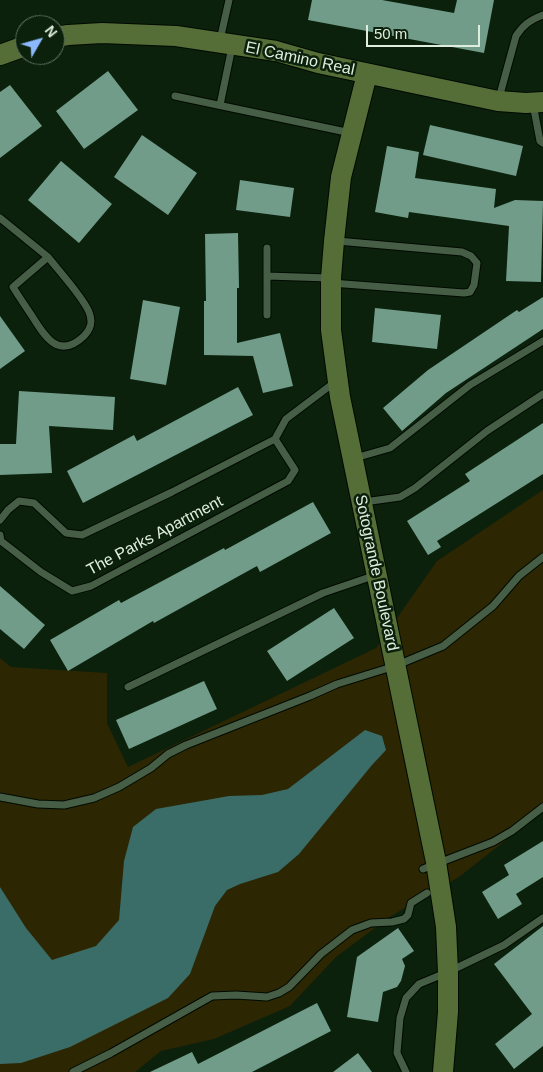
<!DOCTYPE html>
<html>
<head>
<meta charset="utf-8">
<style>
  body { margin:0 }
  #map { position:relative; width:543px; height:1072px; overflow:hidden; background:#0b210c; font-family:Helvetica,sans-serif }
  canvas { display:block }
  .north { position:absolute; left:15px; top:15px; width:50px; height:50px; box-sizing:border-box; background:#0b210c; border:1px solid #607360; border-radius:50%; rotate:52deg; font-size:14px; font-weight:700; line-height:20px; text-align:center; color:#dfedde }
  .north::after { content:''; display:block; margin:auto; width:18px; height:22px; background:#8bb9fc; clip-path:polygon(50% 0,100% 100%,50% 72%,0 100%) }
  .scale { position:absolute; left:366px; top:25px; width:114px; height:22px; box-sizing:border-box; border:2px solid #dfedde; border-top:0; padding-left:6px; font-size:15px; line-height:18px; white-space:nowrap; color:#dfedde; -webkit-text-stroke:4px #0b210c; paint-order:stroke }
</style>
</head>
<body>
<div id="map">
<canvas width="543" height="1072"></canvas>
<div class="north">N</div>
<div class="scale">50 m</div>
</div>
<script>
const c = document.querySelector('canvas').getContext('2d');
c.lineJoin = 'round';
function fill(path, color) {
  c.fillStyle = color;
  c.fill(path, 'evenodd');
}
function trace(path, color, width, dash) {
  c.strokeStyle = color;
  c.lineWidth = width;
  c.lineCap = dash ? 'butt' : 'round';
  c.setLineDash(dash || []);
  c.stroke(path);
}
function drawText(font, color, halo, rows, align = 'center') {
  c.font = font + ' Helvetica,sans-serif';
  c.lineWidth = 5;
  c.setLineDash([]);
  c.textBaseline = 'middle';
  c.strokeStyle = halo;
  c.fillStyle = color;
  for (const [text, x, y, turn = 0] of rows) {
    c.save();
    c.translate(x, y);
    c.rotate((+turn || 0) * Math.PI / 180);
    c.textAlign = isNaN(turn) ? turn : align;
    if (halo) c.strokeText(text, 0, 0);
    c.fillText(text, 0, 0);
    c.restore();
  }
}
const green = new Path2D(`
  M543 490V811L459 877 391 916 336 957 290 1006 214 1039 161 1051 135 1072H0V658L11 667 107 673V723L128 767 376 648 437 561Z`);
const water = new Path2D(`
  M365 730 382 736 386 750 372 765 299 854 278 872 240 884 227 890 215 906 190 974 168 998 70 1047 21 1063 0 1064V887L26 928 52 960 96 946 119 920 124 861 133 827 156 809 229 796 262 795 288 789Z`);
const building = new Path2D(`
  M312 0H382L454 13 457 0H494L484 53 308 20Z
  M108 71 138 110 84 149 56 111Z
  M10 85 42 126 0 158V92Z
  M430 125 523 146 516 176 423 155Z
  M142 135 197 173 168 215 114 177Z
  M387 146 419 152 415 178 496 189 494 208 515 200 543 201 541 282 506 281 509 226 409 212 408 218 375 212Z
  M61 161 112 204 79 243 28 200Z
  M240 180 294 188 290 217 236 210Z
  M238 233 239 288H237V343L280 333 293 386 263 393 253 356 204 355V301H206L205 234Z
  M543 297V329L446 393 402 431 383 408 428 370 517 310 519 312Z
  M143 300 180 307 166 385 130 379Z
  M375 308 441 315 437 349 372 342Z
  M0 316 25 351 0 369Z
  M238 387 253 415 83 503 67 471 134 435 137 441Z
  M19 391 115 397 113 430 49 426 52 473 0 475V444H16Z
  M543 423V474L437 541 441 547 428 555 407 521 470 481 465 474Z
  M313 502 331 533 260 572 257 566 154 623 153 621 68 671 50 640 119 600 121 603 224 548 225 550Z
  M0 586 45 625 24 649 0 629Z
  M334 608 354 638 287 681 267 651Z
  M204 681 217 709 129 749 116 720Z
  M543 841V877L516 894 522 904 498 919 482 892 509 875 504 865Z
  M543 926V1046L514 1069 495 1044 532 1014 494 964Z
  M398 928 414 951 402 959 405 966 401 981 397 987 383 992 378 1022 347 1017 357 957Z
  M317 1003 331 1031 252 1072H150L192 1052 198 1064Z
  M358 1053 372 1072H333Z`);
const lane = new Path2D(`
  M220 40 229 0
  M175 96 351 133
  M499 98 516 36C523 25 530 20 543 15
  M533 104 540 141 543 143
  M220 105 232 47
  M0 218 48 257
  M48 257C59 271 83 297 89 312 93 322 91 329 84 336 59 360 45 337 32 316 26 307 19 297 13 287Z
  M267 276 329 278
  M331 283 464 293 470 292 474 285 477 263 471 256 462 252 337 241
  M267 315V248
  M355 458 390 448 470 385 543 341
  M364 502 400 497 415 488 487 431 543 394
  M0 520 8 510 19 501 34 503 66 533 82 535 172 492 275 439 286 419 335 382
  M0 535 1 541 41 572 72 591 91 586 288 481 295 470 275 439
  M128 687 323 593 376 575
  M0 797 38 804 64 805 94 798 119 787 151 768 168 754 186 745 310 696 337 684 395 666 443 646 493 606 519 576 543 557
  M423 869 493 842 512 831 543 807
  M73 1072 111 1053 212 996 236 995 267 997 279 993 289 987 321 954 352 930 371 923 392 922 404 919 408 915 411 903 427 893
  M406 1072 397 1053 400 1018 406 998 419 984 448 972 504 945 543 918`);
const secondary = new Path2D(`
  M55 37 68 35 102 33 176 36 276 51 318 63 498 101 526 103 543 102
  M0 55 25 46
  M367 74 341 177 334 241 331 278V330L340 397 436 862 446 927 448 972V1012L443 1072`);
const streetNames = [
  ["El Camino Real",300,59,12],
  ["The Parks Apartment",155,536,-28],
  ["Sotogrande Boulevard",376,573,78]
];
fill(green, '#2c2603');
fill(water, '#3a6c68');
fill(building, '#719c8a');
trace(lane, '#000a00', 9);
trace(secondary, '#000a00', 22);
trace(lane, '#465e45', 7);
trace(secondary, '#556d36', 20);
drawText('16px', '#dfedde', '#0b210c', streetNames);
</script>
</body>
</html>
